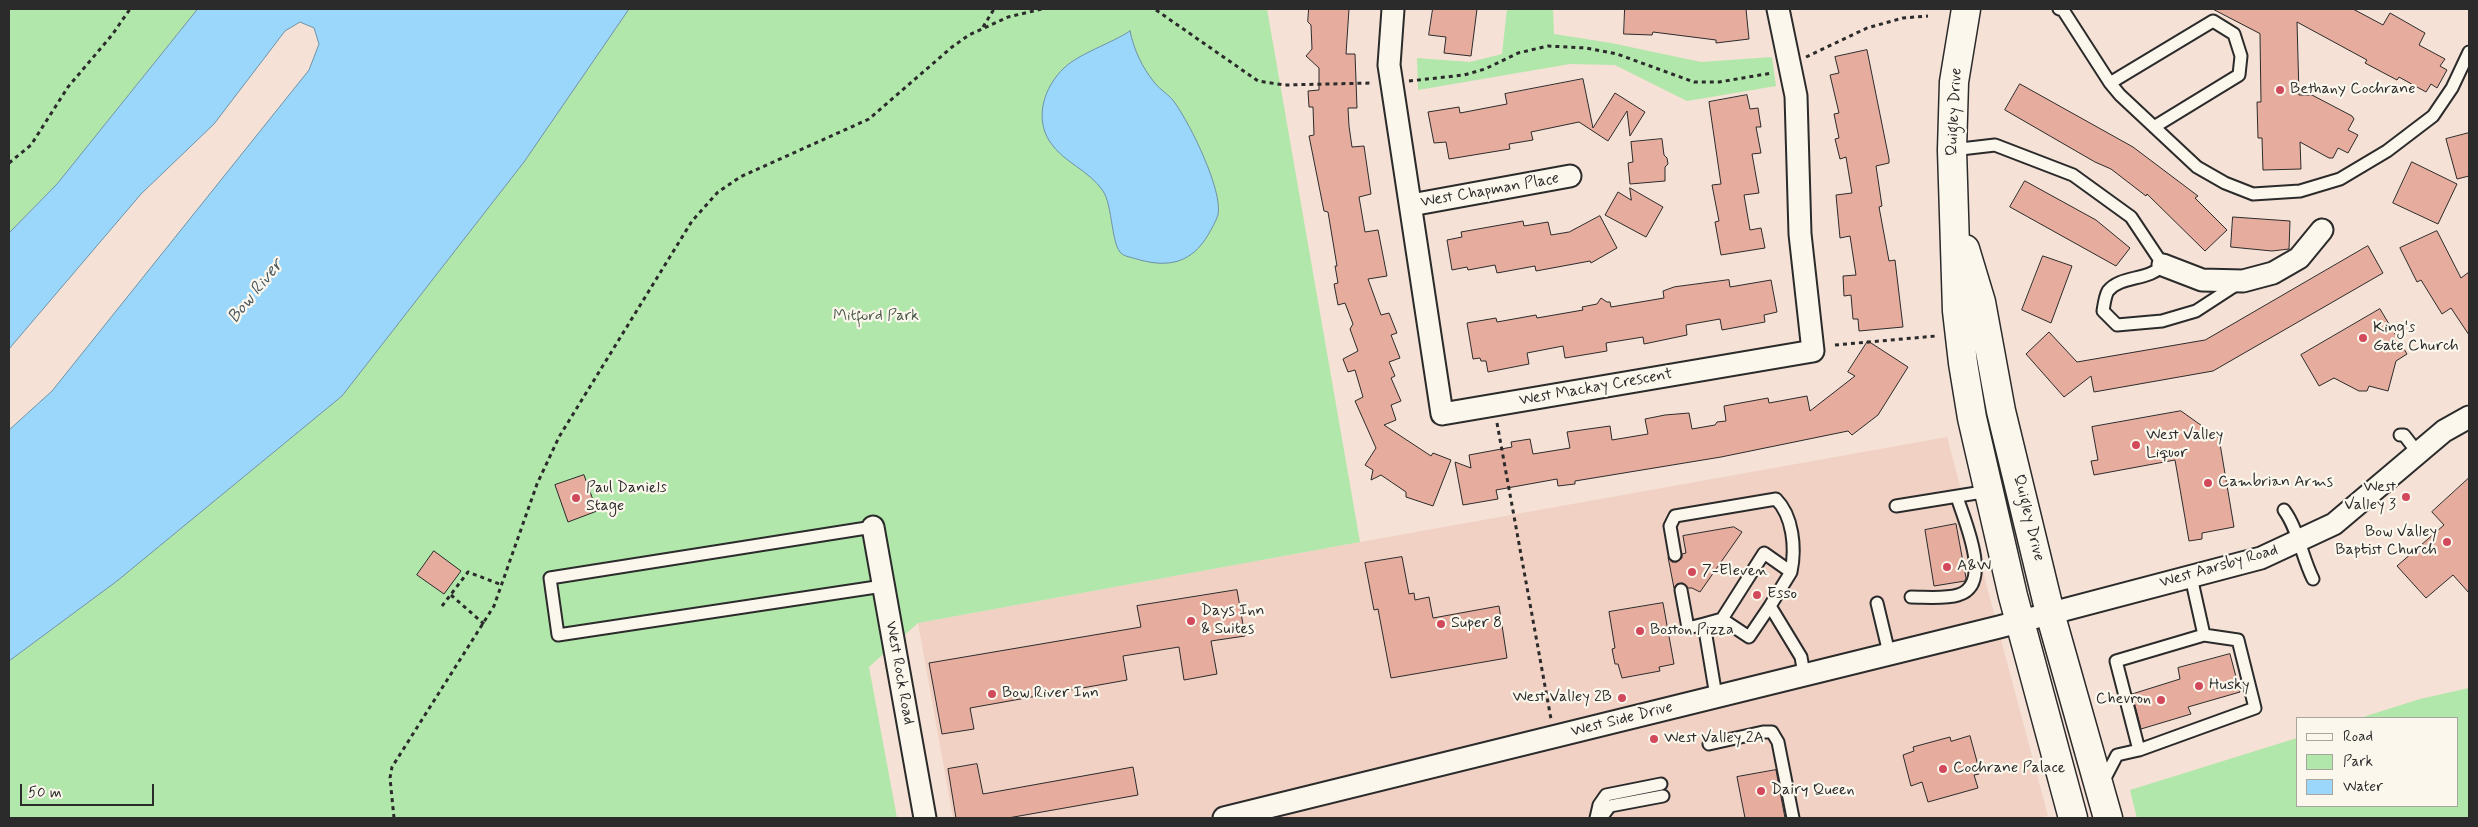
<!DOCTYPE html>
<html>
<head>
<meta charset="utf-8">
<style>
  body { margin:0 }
  #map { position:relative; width:2478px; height:827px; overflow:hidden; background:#f5e1d5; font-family:Mynerve,sans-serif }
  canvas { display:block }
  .frame { position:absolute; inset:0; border:10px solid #2b2b2b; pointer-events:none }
  .legend { position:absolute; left:2296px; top:717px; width:162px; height:90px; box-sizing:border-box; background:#fbf7ec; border:1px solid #a8a59f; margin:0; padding:6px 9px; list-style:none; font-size:15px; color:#2b2b2b }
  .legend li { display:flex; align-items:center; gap:10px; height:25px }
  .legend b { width:25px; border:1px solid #a8a59f }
  .scale { position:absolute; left:20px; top:784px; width:134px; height:22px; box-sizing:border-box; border:2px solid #2b2b2b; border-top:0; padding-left:6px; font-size:15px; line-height:18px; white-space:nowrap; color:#2b2b2b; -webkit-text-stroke:4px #fbf7ec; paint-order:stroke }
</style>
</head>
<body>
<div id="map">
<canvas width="2478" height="827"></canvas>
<div class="frame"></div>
<ul class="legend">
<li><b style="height:6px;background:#fbf7ec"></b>Road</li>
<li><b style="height:14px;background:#b1e7aa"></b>Park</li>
<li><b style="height:14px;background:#9ad7fb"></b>Water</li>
</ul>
<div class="scale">50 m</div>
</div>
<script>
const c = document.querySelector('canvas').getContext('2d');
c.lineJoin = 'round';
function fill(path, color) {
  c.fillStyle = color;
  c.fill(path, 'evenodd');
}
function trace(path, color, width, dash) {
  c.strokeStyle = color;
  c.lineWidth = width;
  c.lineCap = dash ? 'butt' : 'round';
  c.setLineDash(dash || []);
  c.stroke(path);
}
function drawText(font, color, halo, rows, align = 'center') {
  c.font = font + ' Mynerve,sans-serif';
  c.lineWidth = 4.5;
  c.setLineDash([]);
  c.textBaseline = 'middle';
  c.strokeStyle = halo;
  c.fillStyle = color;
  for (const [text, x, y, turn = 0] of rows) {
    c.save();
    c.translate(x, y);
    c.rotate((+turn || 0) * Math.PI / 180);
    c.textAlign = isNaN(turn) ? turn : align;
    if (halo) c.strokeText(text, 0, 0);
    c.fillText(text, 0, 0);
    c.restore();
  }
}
const built = new Path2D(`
  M1947 437 2048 816 2039 818H953L918 623 1360 542Z`);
const green = new Path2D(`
  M9 9H198L57 184 9 233Z
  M629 9H1267L1360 542 918 623 869 667 897 818H9V661L117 581 342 396 524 162Z
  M1507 9H1553L1554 34 1611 43 1701 62 1772 57 1776 86 1687 101 1615 65 1570 64 1418 90 1417 58 1470 62 1502 54Z
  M2469 688V818H2137L2130 790 2297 738V806H2457V718H2360L2420 699Z`);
const water = new Path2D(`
  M198 9H629L524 162 342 396 117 581 9 661V430L52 391 309 70 319 44 314 28 300 22 285 31 214 124 141 194 9 349V233L57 184Z
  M1130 31C1134 50 1142 67 1154 82 1160 90 1170 95 1175 103 1190 124 1223 190 1218 215 1216 221 1211 230 1208 235 1192 262 1170 268 1140 260 1135 258 1126 257 1122 254 1111 246 1113 206 1103 191 1089 170 1064 163 1050 142 1034 118 1044 87 1064 68 1078 54 1112 43 1130 31Z`);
const building = new Path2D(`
  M1309 9H1349L1346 54H1355L1357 108H1348L1349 126 1352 147 1364 146 1371 194 1359 197 1365 232 1378 230 1387 276 1368 279 1381 315 1389 313 1397 333 1391 335 1400 358 1389 362 1395 376 1391 378 1401 401 1391 405 1396 420 1384 425 1431 456 1433 453 1451 460 1433 506 1406 497V492L1381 475 1371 480 1373 470 1365 465 1376 448 1355 401 1363 397 1355 370 1348 372 1343 359 1358 351 1350 329 1353 324 1345 303 1338 305 1334 284 1338 283 1335 266H1337L1328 212 1324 211 1309 136 1314 135 1313 107H1309L1308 91 1319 90V68L1306 56 1312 49 1311 25 1308 22Z
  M1433 9H1477L1471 56 1444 53 1446 37 1429 35Z
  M1625 9H1746L1749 39 1716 43V40L1653 32 1652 35 1624 34Z
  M2213 9H2353L2383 25 2390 13 2425 33 2419 45 2445 59 2440 66 2447 70 2437 88 2431 84 2426 92 2399 77 2397 80 2365 63 2367 60 2297 22 2299 95H2312L2352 116 2354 119 2348 130 2358 135 2348 153 2338 148 2333 158H2329L2300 142 2301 169 2263 170 2262 138H2258L2257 102H2261L2260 34Z
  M1867 50 1889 159V163L1876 166 1882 206 1879 207 1889 261 1895 260 1903 327 1859 331 1858 319H1853L1851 295 1844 296 1843 276 1856 275 1850 236 1840 238 1836 195 1852 193 1846 157 1840 159 1835 139 1839 138 1834 114 1839 113 1830 75 1839 73 1835 57Z
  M1583 79 1593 128 1615 93 1645 112 1630 136 1627 111 1608 141 1579 122 1531 132 1533 140 1509 144 1510 149 1449 159 1446 142 1434 143 1428 112 1459 107 1460 113 1507 104 1505 94Z
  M2020 84 2133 147 2198 196 2195 198 2227 230 2205 251 2147 194 2146 196 2111 169 2095 162 2005 110Z
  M1747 95 1750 109 1758 108 1761 127H1756L1761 153 1752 154 1759 193 1744 195 1750 230 1761 228 1765 248 1721 255 1715 222 1719 221 1712 185 1721 184 1709 102Z
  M2469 133V176L2457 179 2446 139Z
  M1662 139 1664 155 1667 158 1668 164 1665 167V181L1630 184 1628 163 1633 162 1631 142Z
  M2412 162 2457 184 2438 224 2393 203Z
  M2025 181 2096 220 2130 248 2116 266 2010 207Z
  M1630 188 1663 207 1646 237 1605 215 1618 192 1631 200Z
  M1600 216 1617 248 1591 263 1590 261 1536 271 1535 266 1497 273 1495 265 1468 270 1467 267 1452 270 1447 240 1462 237 1461 232 1523 221 1524 226 1548 222 1551 235 1569 232Z
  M2233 217 2290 221 2289 249 2272 251 2231 247Z
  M2437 231 2461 278 2469 272V335L2451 308 2442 314 2421 280 2417 282 2400 248Z
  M2368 246 2383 273 2213 371 2094 392 2091 376 2064 397 2026 354 2049 332 2077 362 2205 340Z
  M2043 256 2072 266 2051 323 2022 310Z
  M1729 280 1730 287 1771 280 1777 312 1764 315 1765 322 1722 330 1720 319 1686 325 1687 335 1644 344 1643 337 1606 343 1607 351 1565 358 1563 346 1527 353 1529 364 1488 372 1486 361H1481L1480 358 1473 359 1467 323 1496 318 1497 322 1536 315 1537 318 1583 310 1582 307 1597 304 1601 298 1607 302H1610L1611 307 1664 298 1663 291 1674 287Z
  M2380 309 2407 354 2396 361 2388 391 2369 386 2367 391H2359L2334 378 2319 386 2301 355Z
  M1868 341 1908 367 1878 415 1852 435 1848 431 1721 457 1575 481V484L1558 486 1557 479 1496 490 1498 499 1463 505 1455 462 1471 468 1469 455 1512 447 1511 442 1530 439 1533 454 1570 448 1567 432 1610 426 1612 440 1648 434 1645 419 1665 415 1689 413 1692 429 1715 425 1717 422 1726 421 1724 406 1768 398 1769 403 1807 396 1810 411 1855 376 1848 372Z
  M2181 411 2219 438 2234 527 2202 533V539L2189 541 2175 460 2094 475 2091 461 2098 460 2092 427Z
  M584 475 597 511 568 522 555 485Z
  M2469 478V593L2453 575 2426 598 2397 566 2444 525 2432 512Z
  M1956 524 1966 578 1965 581 1934 586 1925 530Z
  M1734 527 1742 532 1700 592 1692 588H1688L1683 583 1677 584 1674 588 1668 557 1672 562H1677L1682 558V554L1686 553 1683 536Z
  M434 551 461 571 444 594 417 575Z
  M1402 557 1409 594 1414 593 1415 600 1429 597 1433 618 1499 606 1507 658 1391 678 1378 609 1374 610 1365 563Z
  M1237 590 1245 636 1211 641 1217 674 1184 680 1179 647 1123 656 1127 680 970 708 974 729 942 734 929 663 1141 627 1137 606Z
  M1663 603 1674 664 1659 667 1660 671 1622 678 1618 664H1615L1612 649 1615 648 1609 612Z
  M2230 654 2240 692 2188 707 2191 714 2141 729 2132 694 2180 679 2178 668Z
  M1970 736 1979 769V774L1974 775 1978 788 1928 802 1922 782 1911 786 1903 755 1914 751 1913 747 1950 737 1951 741Z
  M977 764 983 794 1133 767 1138 795 1008 818H956L948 769Z
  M1776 770 1785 818H1745L1737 777Z`);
const path = new Path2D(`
  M1156 10 1258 81 1284 85 1373 83
  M983 27 994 9
  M1806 57 1867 28 1903 18 1928 16
  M1409 81 1464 75 1485 69 1518 53 1548 46 1586 48 1617 54 1694 82H1719L1772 73
  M9 163 31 145 68 87 112 35 130 9
  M1835 345 1936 336
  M1497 423 1551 719
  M451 595 484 624
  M442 606 468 572 502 585
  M394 818 390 778 392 767 494 606 537 484 559 437 692 221 718 192 740 177 869 119 952 47 969 35 1008 17 1042 9`);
const lane = new Path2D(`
  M2059 9 2063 10 2110 83 2120 95 2197 167 2225 183 2253 194 2300 191 2340 179 2387 151 2433 116 2452 88 2469 52
  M2110 83 2213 21 2234 34 2241 56 2239 75 2154 127
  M1952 150 1995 145 2073 175 2131 217 2163 265C2149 281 2121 275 2108 291 2105 296 2104 305 2103 311L2117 325 2162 321 2196 311 2239 283
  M2400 435H2404L2418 453
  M1896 506 1989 491
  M2284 510C2298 529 2302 557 2313 579
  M873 527 550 578 558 635 883 586
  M1675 555 1670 526 1675 516 1776 499C1793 516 1796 548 1791 572
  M1681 590 1688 628 1704 624
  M1911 597C1926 597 1945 599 1958 595 1994 585 1964 520 1957 497
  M1877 603 1889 653
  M1770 606 1749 637 1722 619 1764 553 1791 572 1770 606 1801 657 1804 674
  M1716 696 1704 624 1722 619
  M1709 744 1763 732H1772L1778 742 1793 818
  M2139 750 2116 661 2204 635
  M2103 782 2117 755 2139 750 2255 708 2238 640 2204 635 2191 577
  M1596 818 1599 805 1606 795 1661 784
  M1601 818 1610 806 1663 796`);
const street = new Path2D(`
  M1393 9 1389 65 1442 414 1813 351 1800 234 1796 96 1778 9
  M1411 205 1570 176
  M2163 265 2202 280 2243 281 2273 273 2299 258 2322 230
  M873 527 925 818
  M1224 818 1999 627 2261 558 2334 524 2444 431 2469 417`);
const secondary = new Path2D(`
  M1966 9 1954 82 1952 150 1957 311 1963 363 1972 418 2013 596 2073 818
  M1965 249 1981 302 2001 411 2050 613 2108 818`);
const markers = [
  [2280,90,5,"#d1495b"],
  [2363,338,5,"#d1495b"],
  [2136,445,5,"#d1495b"],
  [2208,483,5,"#d1495b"],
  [2406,497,5,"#d1495b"],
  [576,498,5,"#d1495b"],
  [2447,542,5,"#d1495b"],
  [1947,567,5,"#d1495b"],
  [1692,572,5,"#d1495b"],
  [1757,595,5,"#d1495b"],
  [1191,621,5,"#d1495b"],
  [1441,624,5,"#d1495b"],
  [1640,631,5,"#d1495b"],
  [2199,686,5,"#d1495b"],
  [992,694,5,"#d1495b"],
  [1622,698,5,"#d1495b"],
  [2161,700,5,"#d1495b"],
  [1654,739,5,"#d1495b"],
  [1943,769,5,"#d1495b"],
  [1761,791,5,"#d1495b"]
];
const poiNames = [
  ["Bethany Cochrane",2290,90],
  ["King's",2373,329],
  ["Gate Church",2373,347],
  ["West Valley",2146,436],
  ["Liquor",2146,454],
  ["Cambrian Arms",2218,483],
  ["West",2396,488,"right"],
  ["Valley 3",2396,506,"right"],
  ["Paul Daniels",586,489],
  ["Stage",586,507],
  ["Bow Valley",2437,533,"right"],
  ["Baptist Church",2437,551,"right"],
  ["A&W",1957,567],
  ["7-Eleven",1702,572],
  ["Esso",1767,595],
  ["Days Inn",1201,612],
  ["& Suites",1201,630],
  ["Super 8",1451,624],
  ["Boston Pizza",1650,631],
  ["Husky",2209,686],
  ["Bow River Inn",1002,694],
  ["West Valley 2B",1612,698,"right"],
  ["Chevron",2151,700,"right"],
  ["West Valley 2A",1664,739],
  ["Cochrane Palace",1953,769],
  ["Dairy Queen",1771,791]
];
const streetNames = [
  ["Quigley Drive",1955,112,-87],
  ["West Chapman Place",1490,191,-10],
  ["West Mackay Crescent",1596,388,-10],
  ["Quigley Drive",2028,518,76],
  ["West Aarsby Road",2219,567,-16],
  ["West Rock Road",899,673,80],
  ["West Side Drive",1622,720,-14]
];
const parkNames = [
  ["Mitford Park",876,317]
];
const waterNames = [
  ["Bow River",256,292,-51]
];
fill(built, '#f0d1c4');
fill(green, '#b1e7aa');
fill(water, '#9ad7fb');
trace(water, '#6e92a8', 1);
fill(building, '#e6ad9e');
trace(building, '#2b2b2b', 1);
trace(lane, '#2b2b2b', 15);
trace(street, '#2b2b2b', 25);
trace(secondary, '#2b2b2b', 31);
trace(path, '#2b2b2b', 3, [4, 4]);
trace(lane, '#fbf7ec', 11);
trace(street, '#fbf7ec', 21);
trace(secondary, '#fbf7ec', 28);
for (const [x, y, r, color] of markers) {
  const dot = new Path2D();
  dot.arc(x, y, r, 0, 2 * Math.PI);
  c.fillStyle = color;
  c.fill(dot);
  trace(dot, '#fbf7ec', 2);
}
drawText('16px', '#2b2b2b', '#fbf7ec', poiNames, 'left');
drawText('16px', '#2b2b2b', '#fbf7ec', streetNames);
drawText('16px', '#4c5a4b', '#fbf7ec', parkNames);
drawText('italic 18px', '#47565f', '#fbf7ec', waterNames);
</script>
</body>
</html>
